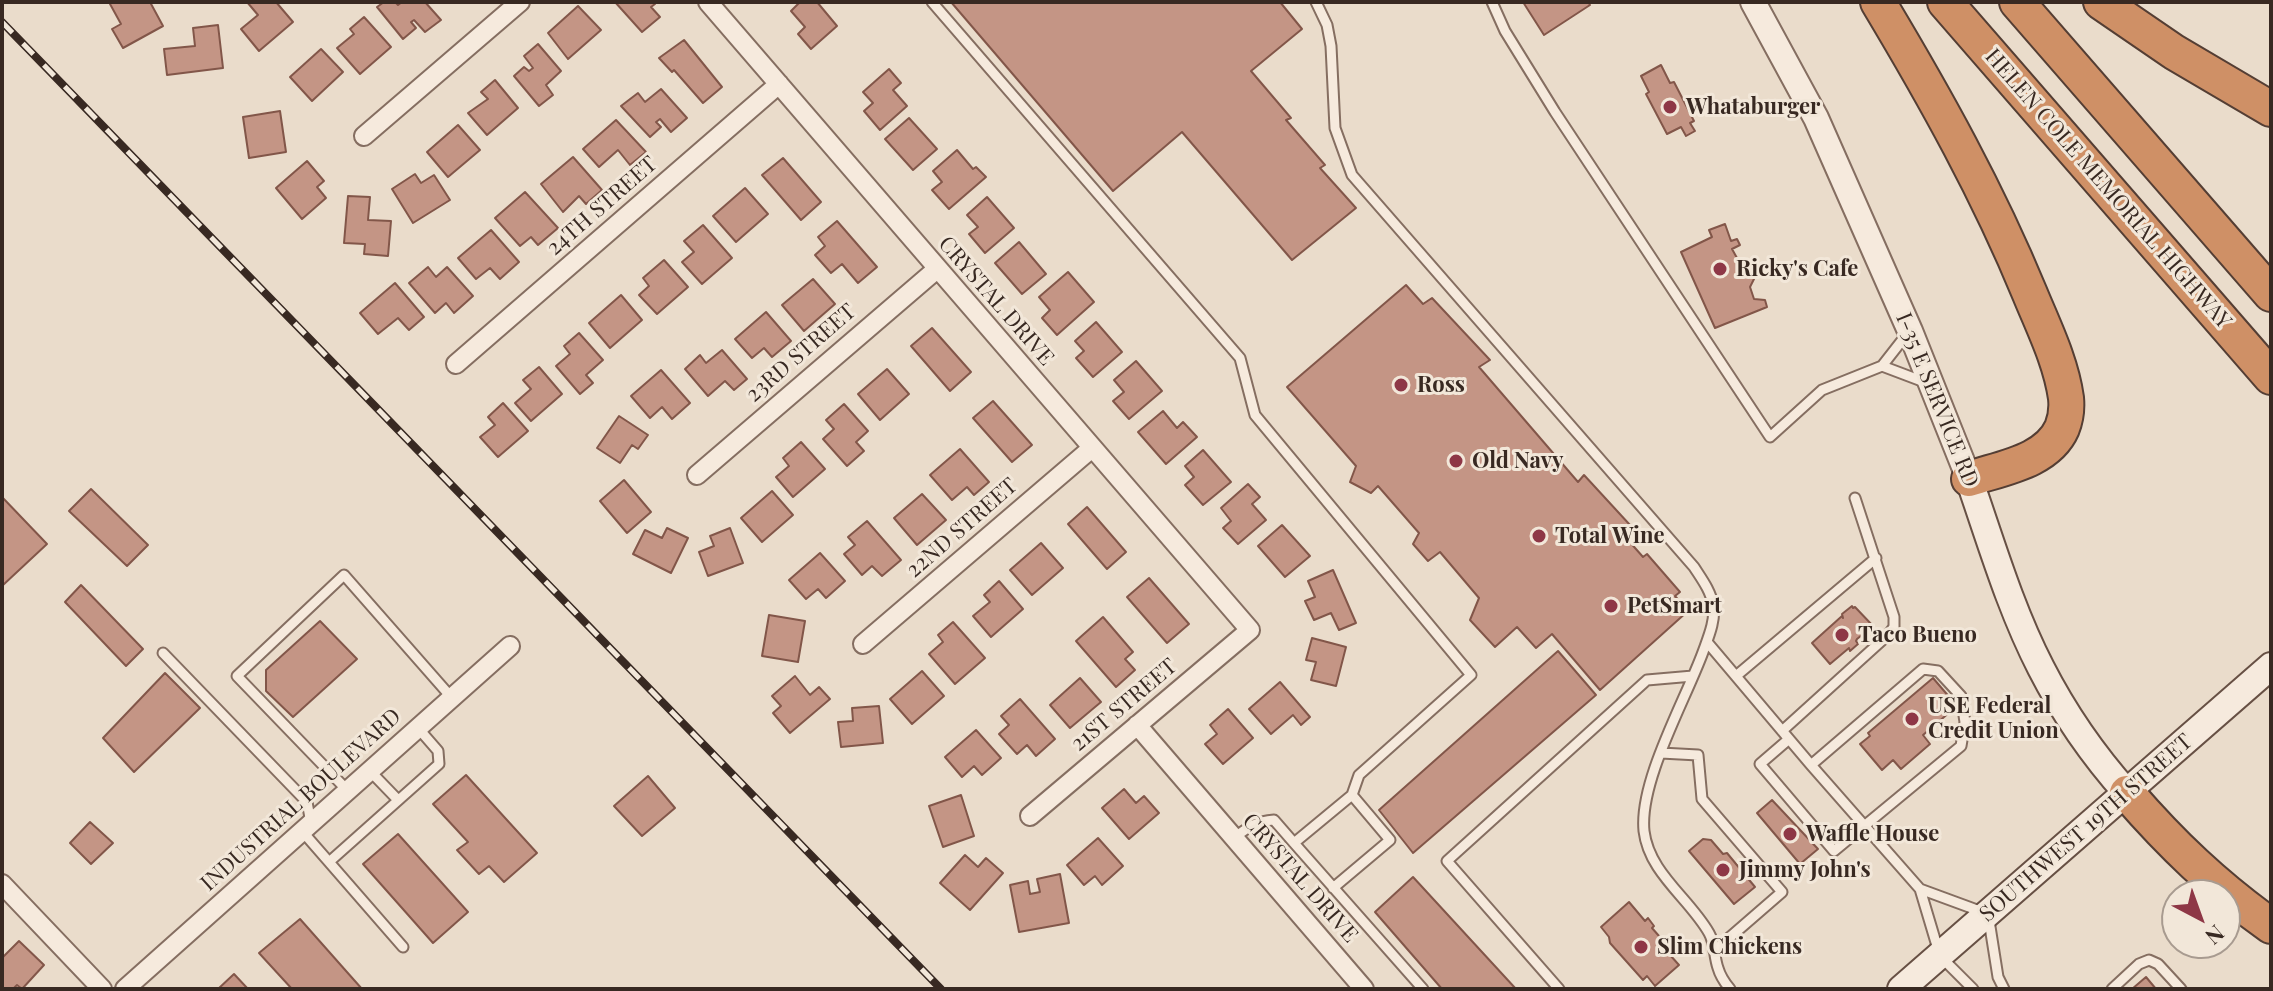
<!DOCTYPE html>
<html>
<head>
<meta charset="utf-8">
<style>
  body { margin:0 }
  #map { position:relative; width:2273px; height:991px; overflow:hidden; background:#eadccb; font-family:"Playfair Display",serif }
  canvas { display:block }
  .frame { position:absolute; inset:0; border:4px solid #382922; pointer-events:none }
  .north { position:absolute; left:2161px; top:879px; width:80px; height:80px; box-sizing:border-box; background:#f2e7d9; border:2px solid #a89b90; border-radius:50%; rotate:139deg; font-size:22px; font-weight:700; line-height:32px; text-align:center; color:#382922 }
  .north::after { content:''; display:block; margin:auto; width:28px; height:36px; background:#8e3746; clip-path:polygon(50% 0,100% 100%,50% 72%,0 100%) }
</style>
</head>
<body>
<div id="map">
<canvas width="2273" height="991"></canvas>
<div class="frame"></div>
<div class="north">N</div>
</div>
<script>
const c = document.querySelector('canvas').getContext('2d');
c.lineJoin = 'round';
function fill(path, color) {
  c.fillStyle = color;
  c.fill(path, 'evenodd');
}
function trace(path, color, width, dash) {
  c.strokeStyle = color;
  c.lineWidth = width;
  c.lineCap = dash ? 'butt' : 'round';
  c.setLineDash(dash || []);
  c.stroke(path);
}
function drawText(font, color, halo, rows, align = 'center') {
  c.font = font + ' "Playfair Display",serif';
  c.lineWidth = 6;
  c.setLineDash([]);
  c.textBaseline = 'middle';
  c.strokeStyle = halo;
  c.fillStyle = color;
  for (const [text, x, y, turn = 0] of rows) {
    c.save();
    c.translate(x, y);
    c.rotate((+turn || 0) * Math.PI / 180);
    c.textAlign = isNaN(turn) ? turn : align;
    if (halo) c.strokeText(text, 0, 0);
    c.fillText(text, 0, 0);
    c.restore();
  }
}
const building = new Path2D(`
  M113 2H150L163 26 123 48 112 29 121 24 110 4Z
  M247 2H276L293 22 259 51 241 29 258 15Z
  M384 2H395L398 5 402 2H425L441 20 425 32 414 20 411 22 416 28 403 39 377 7Z
  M615 2H653L655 4 651 7 660 17 642 32Z
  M800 2H817L837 26 811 49 798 34 805 27 791 11Z
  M951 2H1280L1302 29 1251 71 1291 118 1286 120 1325 165 1320 168 1356 208 1292 260 1182 132 1113 191Z
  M1523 2H1588L1590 5 1544 35Z
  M578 6 601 30 568 59 548 33Z
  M364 17 391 47 360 74 337 48 354 34 350 29Z
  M218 25 223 68 167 75 164 49 195 46 193 28Z
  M684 40 722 87 703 103 674 70 672 72 659 58Z
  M538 44 561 71 546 85 553 95 539 106 514 76 524 67 529 71 533 68 524 56Z
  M321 49 343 72 312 101 290 77Z
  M1661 65 1670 83 1674 82 1694 121 1690 123 1695 131 1686 136 1681 127 1667 134 1646 94 1649 92 1641 76Z
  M889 69 901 83 893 90 907 106 880 130 864 111 873 103 863 92Z
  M495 80 518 108 487 135 468 113 488 99 481 92Z
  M661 89 687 118 671 132 660 119 656 122 661 127 650 137 621 106 638 93 645 102Z
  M280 111 286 152 249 158 243 117Z
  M909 118 937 149 913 170 885 139Z
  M616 120 646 152 630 165 618 150 599 167 583 149Z
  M458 125 480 150 448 177 427 152Z
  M957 150 973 169 976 167 986 177 949 209 932 190 942 182 933 171Z
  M573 157 602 190 586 204 579 196 563 212 541 184Z
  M783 158 821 202 801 220 762 175Z
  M307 161 324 181 317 187 326 198 302 219 276 188Z
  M415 174 421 183 434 175 450 200 413 223 392 189Z
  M745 188 768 214 736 242 713 216Z
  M525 192 558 228 538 245 531 237 520 246 495 218Z
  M348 196 370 197 368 220 391 221 388 256 364 254 365 244 344 243Z
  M987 197 1014 228 985 253 969 234 978 227 967 215Z
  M837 221 877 267 858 283 842 264 831 273 815 255 825 246 818 237Z
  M1725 224 1731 241 1737 239 1740 245 1732 249 1737 258 1747 262 1755 277 1750 287 1754 299 1765 300 1767 307 1715 328 1681 252 1712 237 1709 230Z
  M703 225 732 258 702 284 682 262 694 252 684 241Z
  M491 230 519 262 500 279 490 268 476 279 458 258Z
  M1019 242 1046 274 1022 294 995 263Z
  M664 260 688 287 657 314 639 295 649 286 643 278Z
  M428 267 436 277 447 267 473 296 454 313 446 303 435 313 409 283Z
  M1068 272 1094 302 1057 335 1042 318 1050 310 1039 297Z
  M813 279 835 304 804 331 782 305Z
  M395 283 424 317 409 330 398 318 378 334 360 313Z
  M1406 285 1423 304 1432 298 1490 360 1479 367 1578 482 1584 475 1630 525 1621 532 1643 557 1647 554 1680 592 1675 596 1688 611 1600 690 1552 634 1536 648 1517 627 1495 647 1470 620 1479 598 1440 552 1428 561 1413 544 1419 533 1378 486 1371 493 1350 482 1356 466 1287 387Z
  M621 295 642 320 610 348 589 323Z
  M766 312 791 341 772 357 764 348 752 358 735 339Z
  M1096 322 1122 352 1093 377 1076 358 1084 351 1075 341Z
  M932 328 971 372 950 391 911 346Z
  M579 333 603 360 586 375 593 383 580 394 556 366 570 354 564 346Z
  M722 350 747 379 734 390 725 381 708 396 685 369 700 355 706 363Z
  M1136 361 1162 391 1129 419 1113 401 1124 392 1114 380Z
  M539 367 562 394 531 421 515 403 531 389 523 380Z
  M887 369 909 394 880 420 858 394Z
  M661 370 690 403 672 419 662 407 650 418 631 396Z
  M993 401 1032 445 1012 462 973 418Z
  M503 403 528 431 498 457 480 437 495 425 488 417Z
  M844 404 868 431 856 442 864 451 847 466 823 439 834 429 826 420Z
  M1163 411 1177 428 1183 422 1197 437 1166 464 1138 432Z
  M619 416 648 435 638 449 632 445 620 463 597 448Z
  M801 442 825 469 793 497 776 477 789 466 783 458Z
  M960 449 989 482 974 495 967 487 952 500 930 475Z
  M1203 450 1231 482 1203 505 1185 485 1194 477 1185 466Z
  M624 480 651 512 627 533 600 501Z
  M1248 484 1260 497 1252 504 1266 520 1238 544 1223 528 1231 521 1221 508Z
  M91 489 148 545 127 566 69 511Z
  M772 491 793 515 762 542 741 518Z
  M922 494 946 520 917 545 894 518Z
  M2 497 47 544 2 586Z
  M1087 507 1126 552 1107 569 1068 524Z
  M867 521 901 560 882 576 872 566 862 575 844 554 855 545 848 537Z
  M1282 525 1310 556 1285 577 1258 546Z
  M667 528 688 538 671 573 633 554 645 530 662 538Z
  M730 528 743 563 708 576 699 552 714 546 710 536Z
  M1041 543 1063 568 1032 595 1010 570Z
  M820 553 845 581 826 598 818 589 806 599 789 580Z
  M1333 570 1356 623 1339 630 1331 613 1314 620 1305 601 1315 597 1308 581Z
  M1149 578 1189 624 1167 643 1127 597Z
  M999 581 1023 609 991 637 973 616 990 602 984 595Z
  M81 585 143 649 126 666 65 602Z
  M1852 606 1853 608 1855 607 1873 626 1857 639 1856 641 1858 644 1850 651 1849 648 1830 664 1812 643 1842 616 1843 618 1842 614Z
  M769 615 805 621 798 662 762 656Z
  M1103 617 1133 652 1125 659 1135 670 1116 687 1076 641Z
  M320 621 357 659 293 717 266 691V670Z
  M953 622 985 658 955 684 929 654 943 642 938 635Z
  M1312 638 1346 647 1336 686 1311 680 1316 662 1306 660Z
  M1558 651 1596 695 1413 853 1379 810Z
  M922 671 944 696 912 724 890 699Z
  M165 673 200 708 134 772 103 738Z
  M795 676 810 695 819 687 830 699 790 733 773 713 781 706 772 696Z
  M1080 678 1101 702 1070 728 1050 705Z
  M1933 678 1957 706 1923 735 1930 744 1901 769 1893 760 1882 770 1860 744 1870 736 1868 733Z
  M1280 682 1310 717 1301 725 1293 715 1271 734 1249 709Z
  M1020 699 1055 739 1036 756 1027 745 1017 754 999 734 1009 725 1001 716Z
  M879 706 883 743 841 747 838 722 853 721 852 708Z
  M1228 709 1253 738 1223 764 1205 744 1217 734 1210 725Z
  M976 730 1001 758 982 775 974 766 962 777 945 757Z
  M466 775 537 853 504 882 489 866 479 874 457 850 468 842 433 804Z
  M648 776 675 808 642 836 614 806Z
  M1124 789 1136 803 1144 796 1159 813 1129 839 1102 808Z
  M961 795 974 836 943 847 929 806Z
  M1772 800 1818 849 1800 864 1757 813Z
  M90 822 113 843 91 864 70 843Z
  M398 834 468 912 433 943 363 864Z
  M1098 838 1123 866 1102 885 1095 876 1084 885 1067 865Z
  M1703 839 1711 840 1723 854 1727 853 1755 887 1734 904 1689 851Z
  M965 855 978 867 986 858 1003 873 970 910 940 883Z
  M1060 874 1069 923 1019 932 1010 885 1028 881 1030 894 1040 892 1037 879Z
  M1413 877 1516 989H1442L1375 912Z
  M1629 902 1645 921 1648 918 1654 926 1652 928 1673 952 1670 955 1679 965 1655 986 1647 976 1643 980 1610 943 1609 937 1601 927Z
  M300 919 362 989H292L259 953Z
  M19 941 44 965 22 989 17 985 13 989H2V958Z
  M234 974 248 989H218Z
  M2146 977 2156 989H2132Z`);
const service = new Path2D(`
  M932 2 1240 358 1255 415 1471 675 1359 775 1352 795
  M1316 2 1327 25 1331 46 1335 128 1352 175 1694 567C1701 578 1711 591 1713 605 1716 620 1708 638 1703 652 1685 701 1639 781 1644 831 1649 873 1689 898 1709 933 1715 943 1714 957 1718 968 1720 975 1725 983 1730 989
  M1492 2 1505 31 1555 112 1770 437 1822 390 1882 366 1907 334
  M1882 366 1927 383
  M1707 642 1811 765 1920 889 1940 956 1973 989
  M163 653 307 802 311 823
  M1736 676 1876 558
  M1782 731 1888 635 1894 627V617L1855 498
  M1789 739 1760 764 1834 851 1961 746 1965 722 1961 696 1938 671 1923 669 1811 765
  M1661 753 1698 755 1702 799 1782 892 1714 951
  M370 771 398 800
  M348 791 237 676 344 575 452 698
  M302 831 403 947
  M1234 838C1247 828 1256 821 1274 820L1294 843
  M329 862 439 764 438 751 418 728
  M1333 888 1390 840 1352 795 1294 843 1423 989
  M1920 889 1988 914 1998 977 2004 989
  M1559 989 1447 861 1647 680 1693 676
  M2112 989 2139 964 2149 960 2158 964 2181 989`);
const minor = new Path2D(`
  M708 2 1250 630 1030 816
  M364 136 520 2
  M456 364 779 84
  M697 475 937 269
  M863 644 1092 448
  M1137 725 1364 989
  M2 884 102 989
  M125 989 510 646`);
const tertiary = new Path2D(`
  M1753 2 1816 118 1910 331 1969 479`);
const secondary = new Path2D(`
  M1969 479C1991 542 2010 608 2041 668 2064 713 2093 755 2127 793
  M1901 989 2271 666`);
const motorway = new Path2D(`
  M1878 2C1935 97 1988 192 2030 294 2044 328 2061 362 2066 398 2067 408 2066 418 2062 428 2047 462 2001 468 1969 479
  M1945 2 2271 377
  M2017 2 2271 294
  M2101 2 2174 52 2271 109
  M2127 793C2172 845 2215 886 2271 926`);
const rail = new Path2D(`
  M2 22 941 989`);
const markers = [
  [1670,107,8,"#8e3746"],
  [1720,269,8,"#8e3746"],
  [1401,385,8,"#8e3746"],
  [1456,461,8,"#8e3746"],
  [1539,536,8,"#8e3746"],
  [1611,606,8,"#8e3746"],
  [1842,635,8,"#8e3746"],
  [1912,719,8,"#8e3746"],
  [1790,834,8,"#8e3746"],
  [1723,870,8,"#8e3746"],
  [1641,947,8,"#8e3746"]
];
const poiNames = [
  ["Whataburger",1686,107],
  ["Ricky's Cafe",1736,269],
  ["Ross",1417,385],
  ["Old Navy",1472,461],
  ["Total Wine",1555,536],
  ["PetSmart",1627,606],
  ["Taco Bueno",1858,635],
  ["USE Federal",1928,706],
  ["Credit Union",1928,731],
  ["Waffle House",1806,834],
  ["Jimmy John's",1739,870],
  ["Slim Chickens",1657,947]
];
const streetNames = [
  ["HELEN COLE MEMORIAL HIGHWAY",2108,189,49],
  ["24TH STREET",602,206,-41],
  ["CRYSTAL DRIVE",996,301,49],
  ["23RD STREET",801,353,-41],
  ["I-35 E SERVICE RD",1937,400,68],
  ["22ND STREET",962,528,-41],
  ["21ST STREET",1124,705,-40],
  ["INDUSTRIAL BOULEVARD",301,800,-42],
  ["SOUTHWEST 19TH STREET",2086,828,-41],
  ["CRYSTAL DRIVE",1300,878,49]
];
fill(building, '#c49585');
trace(building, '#825649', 2);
trace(service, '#856e61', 13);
trace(minor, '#856e61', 22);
trace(tertiary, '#856e61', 28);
trace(secondary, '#675044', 30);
trace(motorway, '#543e34', 38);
trace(service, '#f6eadd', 9);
trace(minor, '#f6eadd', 18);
trace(tertiary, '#f6eadd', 24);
trace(secondary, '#f6eadd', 26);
trace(motorway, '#cf9066', 34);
trace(rail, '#382922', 8);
trace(rail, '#f2e7d9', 5, [15]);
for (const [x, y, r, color] of markers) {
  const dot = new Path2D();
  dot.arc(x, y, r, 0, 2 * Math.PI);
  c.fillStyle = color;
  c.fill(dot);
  trace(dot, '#f2e7d9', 3);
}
drawText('bold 22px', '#382922', '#f2e7d9', poiNames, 'left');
drawText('22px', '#382922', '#f2e7d9', streetNames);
</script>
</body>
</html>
